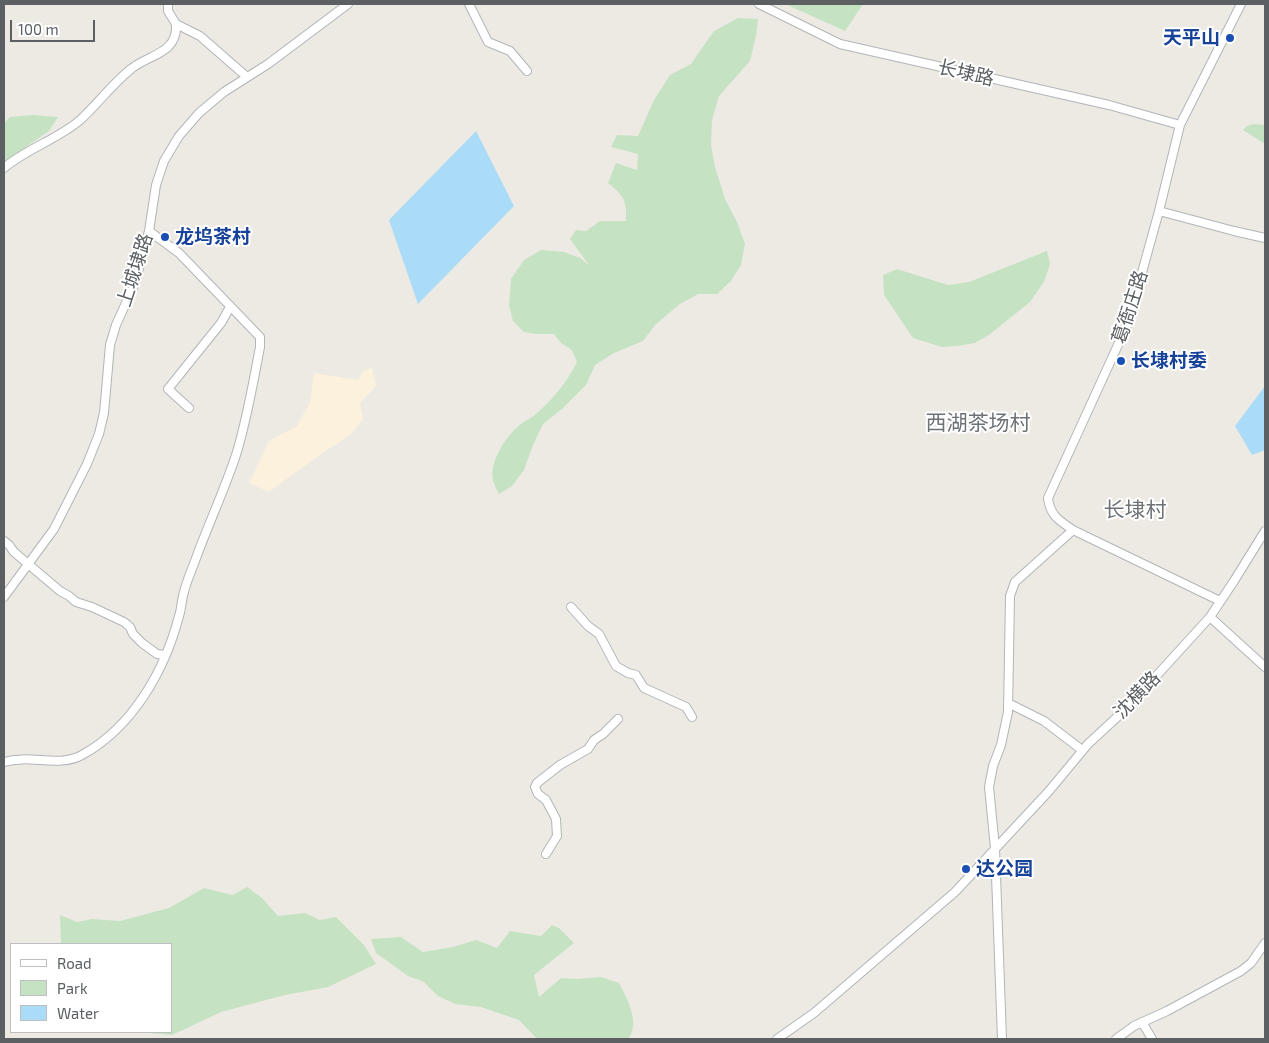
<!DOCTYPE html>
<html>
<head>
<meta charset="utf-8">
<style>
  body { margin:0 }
  #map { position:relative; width:1269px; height:1043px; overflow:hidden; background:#edeae4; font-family:"Exo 2",sans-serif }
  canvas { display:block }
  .frame { position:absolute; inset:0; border:5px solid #5c6063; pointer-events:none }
  .legend { position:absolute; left:10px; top:943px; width:162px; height:90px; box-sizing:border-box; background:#fff; border:1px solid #bebfc1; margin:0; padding:6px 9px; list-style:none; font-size:15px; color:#5c6063 }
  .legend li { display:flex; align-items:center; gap:10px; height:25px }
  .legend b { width:25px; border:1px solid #bebfc1 }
  .scale { position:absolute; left:10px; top:20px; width:85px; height:22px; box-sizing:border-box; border:2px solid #5c6063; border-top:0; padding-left:6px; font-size:15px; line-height:18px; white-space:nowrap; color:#5c6063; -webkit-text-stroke:4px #fff; paint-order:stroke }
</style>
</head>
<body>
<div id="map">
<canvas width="1269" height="1043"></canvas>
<div class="frame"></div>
<ul class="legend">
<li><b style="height:6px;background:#fff"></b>Road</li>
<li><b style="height:14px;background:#c5e3c3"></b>Park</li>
<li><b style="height:14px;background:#aadbf7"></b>Water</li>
</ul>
<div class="scale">100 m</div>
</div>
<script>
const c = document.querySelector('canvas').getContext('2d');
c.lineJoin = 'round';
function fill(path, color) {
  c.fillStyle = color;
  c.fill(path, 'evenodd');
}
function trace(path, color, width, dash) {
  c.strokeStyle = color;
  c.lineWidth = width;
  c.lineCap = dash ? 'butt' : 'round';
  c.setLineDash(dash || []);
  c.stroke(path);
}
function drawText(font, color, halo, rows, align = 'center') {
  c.font = font + ' "Exo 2","Noto Sans SC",sans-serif';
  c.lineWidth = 4;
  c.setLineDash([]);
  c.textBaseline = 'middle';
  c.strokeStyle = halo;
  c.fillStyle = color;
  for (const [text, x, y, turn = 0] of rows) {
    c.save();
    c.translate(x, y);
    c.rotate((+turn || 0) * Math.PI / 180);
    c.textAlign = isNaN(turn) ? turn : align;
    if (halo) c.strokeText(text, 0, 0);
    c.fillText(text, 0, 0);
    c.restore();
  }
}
const commercial = new Path2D(`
  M372 368 376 386 360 403 363 419 350 435 321 454 269 492 249 483 269 441 297 426 310 402 314 373 358 380 363 371Z`);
const green = new Path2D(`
  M785 4H863L845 31Z
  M738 18 758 19 756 36 750 61 719 96 712 120 711 145 715 167 725 199 737 222 745 244 741 265 731 281 717 294H698L680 304 655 325 643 341 614 353 595 365 586 385 562 409 543 424 533 445 524 470 512 486 499 494C497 490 494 485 493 480 489 462 507 434 521 424 526 420 532 418 537 413 554 398 567 382 577 362L572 350 561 343 554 334H536L524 332 513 321 509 305 511 279 524 260 541 250 564 252 580 258 589 265 570 239 576 230 586 231 600 221H626C627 200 624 196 608 183L616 163 637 170 638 154 611 147 617 135 638 136 654 100 670 75 691 64 714 31Z
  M33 115 58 117 49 131 4 162V123L10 117Z
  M1253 124 1265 125V144L1243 130 1247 126Z
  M1047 251 1050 264 1044 282 1030 302 989 335 975 343 957 346 942 347 913 338 884 295 883 275 897 269 948 285 969 282Z
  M247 887 262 898 278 916 305 913 320 920 336 917 364 945 376 964 328 987 285 995 221 1012 172 1035 137 1032H171V944H61L60 915 77 922 92 919 120 921 169 908 204 888 233 895Z
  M552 925 559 928 574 943 534 975 539 997 561 978 577 979 601 977 619 983C627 999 641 1023 628 1039H537L519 1020 481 1007 455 1004 438 996 424 982 408 976 376 953 371 939 401 937 423 952 453 947 476 940 497 948 510 931 541 936Z`);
const water = new Path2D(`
  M476 131 514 206 418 304 389 220Z
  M1265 386V450L1252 455 1235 426Z`);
const minor = new Path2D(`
  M168 4V11L176 24 200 36 247 77
  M469 4 488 42 510 51 527 71
  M759 4 840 44 1109 105 1180 125
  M4 168C26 149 56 140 79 121 97 105 112 84 131 69 149 54 178 54 176 24
  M1159 211 1234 231 1265 238
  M189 408 168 389 221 323 230 307
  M4 541 9 545 14 552 60 591 69 596 76 602 92 607 124 622 130 627 133 634 142 643 157 654 165 655
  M4 597 54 529 87 464 99 434 104 413 110 345 116 325 135 283 149 231 156 185 164 161 179 136 199 113 224 92 268 64 348 4
  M1220 601 1073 530C1060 521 1050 516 1048 498L1128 323 1159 211 1180 125 1241 4
  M571 607 588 626 599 634 616 666 628 673 636 675 644 688 686 707 692 717
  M1210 617 1265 667
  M1008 703 1044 721 1082 750
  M4 762C31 754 58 768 82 755 133 727 165 670 179 616 181 611 181 606 182 601 184 587 190 574 195 561 208 525 224 491 236 455 247 420 253 383 260 347V337L179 253 149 231
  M546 854 557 836 556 819 546 800 538 794 535 787 537 783 560 765 588 749 594 740 603 734 618 719
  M1142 1022 1152 1039
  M777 1039 814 1013 955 892 1049 791 1088 744 1128 707 1210 617 1234 581 1265 531
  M1002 1039 995 848 989 787 993 766 1001 745 1008 712 1010 596 1015 582 1073 530
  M1116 1039 1134 1026 1167 1011 1241 971 1251 963 1265 943`);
const markers = [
  [1230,38,5,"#1a4fb4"],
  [165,237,5,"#1a4fb4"],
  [1121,361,5,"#1a4fb4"],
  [966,869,5,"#1a4fb4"]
];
const transitNames = [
  ["天平山",1220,38,"right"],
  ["龙坞茶村",175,237],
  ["长埭村委",1131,361],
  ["达公园",976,869]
];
const streetNames = [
  ["长埭路",966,73,13],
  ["上城埭路",135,270,-72],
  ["葛衙庄路",1130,307,-72],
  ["沈横路",1137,695,-46]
];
const quarterNames = [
  ["西湖茶场村",978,423],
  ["长埭村",1135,510]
];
fill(commercial, '#fbf1dc');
fill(green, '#c5e3c3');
fill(water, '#aadbf7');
trace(minor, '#b1b5b8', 10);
trace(minor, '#fff', 8);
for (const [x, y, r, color] of markers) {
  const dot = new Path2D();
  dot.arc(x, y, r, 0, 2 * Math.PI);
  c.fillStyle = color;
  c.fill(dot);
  trace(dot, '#fff', 2);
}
drawText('bold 19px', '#164399', '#fff', transitNames, 'left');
drawText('19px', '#5c6063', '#fff', streetNames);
drawText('21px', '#6d7275', '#fff', quarterNames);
</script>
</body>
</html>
